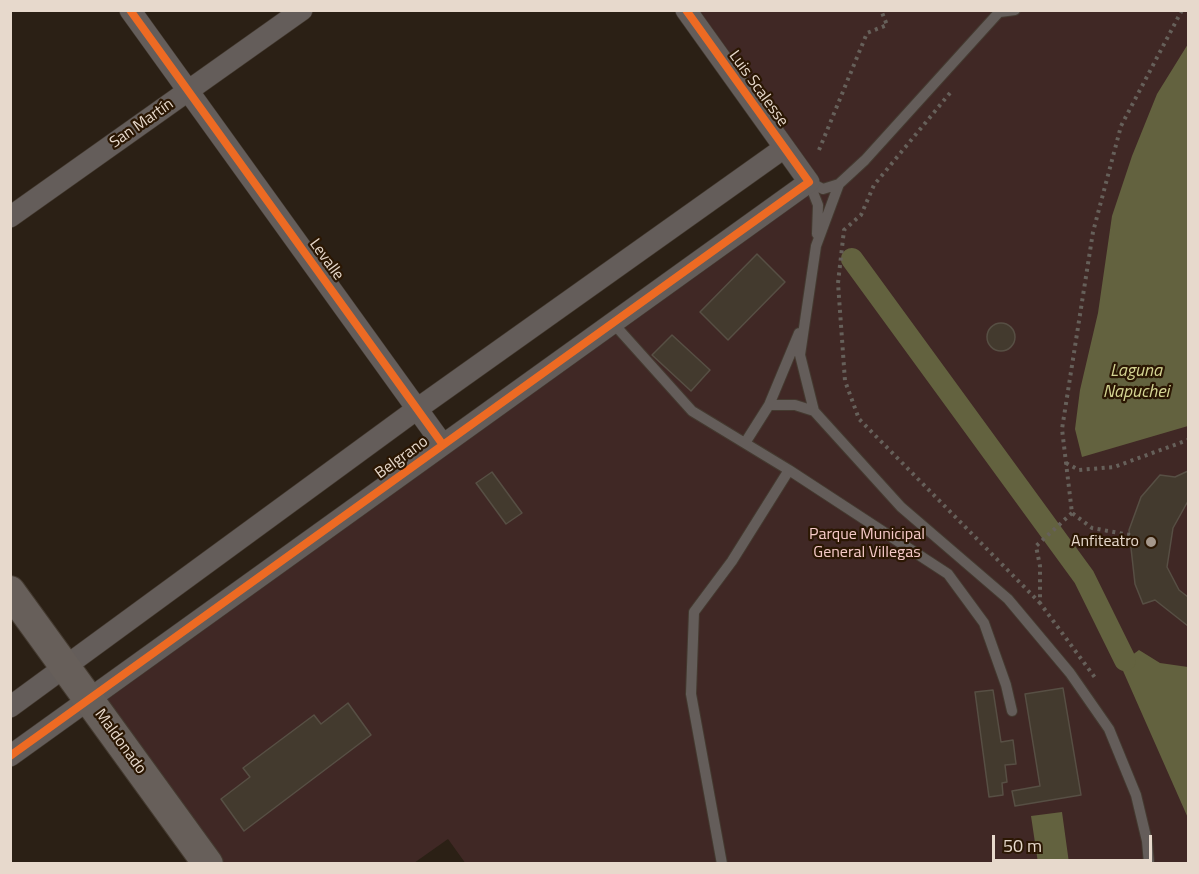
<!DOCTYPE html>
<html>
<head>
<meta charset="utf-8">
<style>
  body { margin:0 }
  #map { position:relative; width:1199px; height:874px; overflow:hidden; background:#2b2015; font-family:"Titillium Web",sans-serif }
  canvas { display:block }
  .frame { position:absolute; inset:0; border:12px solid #e7d9cc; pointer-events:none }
  .scale { position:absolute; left:992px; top:835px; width:160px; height:27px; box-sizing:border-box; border:3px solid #e7d9cc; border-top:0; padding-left:8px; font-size:18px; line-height:21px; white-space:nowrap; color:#e7d9cc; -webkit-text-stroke:4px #2b1703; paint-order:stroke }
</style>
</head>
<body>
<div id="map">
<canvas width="1199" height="874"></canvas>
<div class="frame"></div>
<div class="scale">50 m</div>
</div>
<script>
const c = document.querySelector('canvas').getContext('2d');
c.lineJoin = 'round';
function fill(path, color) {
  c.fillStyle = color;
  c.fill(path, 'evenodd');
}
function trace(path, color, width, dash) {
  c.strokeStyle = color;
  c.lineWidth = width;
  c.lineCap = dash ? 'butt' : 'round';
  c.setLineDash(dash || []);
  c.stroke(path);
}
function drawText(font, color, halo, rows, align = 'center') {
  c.font = font + ' "Titillium Web",sans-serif';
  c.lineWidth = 4.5;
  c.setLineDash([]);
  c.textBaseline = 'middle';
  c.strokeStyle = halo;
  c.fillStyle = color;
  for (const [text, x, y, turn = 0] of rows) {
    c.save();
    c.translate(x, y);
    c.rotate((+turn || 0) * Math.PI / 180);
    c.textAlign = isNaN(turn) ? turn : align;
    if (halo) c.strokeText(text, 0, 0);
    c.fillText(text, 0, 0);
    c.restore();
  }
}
const green = new Path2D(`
  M696 11H1188V863L466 864 448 839 414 863H220L103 701 820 185Z`);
const water = new Path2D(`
  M1188 44V426L1082 457 1075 429 1080 390 1098 313 1112 216 1132 156 1157 94Z
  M1139 650 1160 663 1188 667V818L1120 664Z
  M1062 812 1069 863H1038L1031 816Z`);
const canal = new Path2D(`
  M852 259 1084 577 1125 660`);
const building = new Path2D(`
  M757 254 785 282 728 340 700 312Z
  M987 337a14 14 0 1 1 28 0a14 14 0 1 1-28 0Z
  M672 335 710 370 691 391 652 355Z
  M1188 471V501L1173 528 1167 567 1179 590 1188 597V626L1155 600 1143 604 1135 584 1129 530 1141 497 1160 475 1175 477Z
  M492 472 522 513 506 524 476 483Z
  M1063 688 1081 795 1015 806 1012 791 1040 786 1025 694Z
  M993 690 1001 742 1013 740 1016 764 1005 765 1007 782 1002 783 1003 795 989 797 975 692Z
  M348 703 371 735 244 831 221 799 250 777 243 768 314 715 321 724Z`);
const path = new Path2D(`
  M950 93 874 185 861 215 844 230 838 283 845 381 859 419 1040 603
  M819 150 867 33 887 25 881 10
  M1066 463 1079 470 1114 467 1188 440
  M1072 513 1036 546 1040 566V603L1096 679
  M1130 535 1092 528 1072 513 1062 429 1093 232 1121 126 1182 10`);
const lane = new Path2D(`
  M1001 10 865 160 839 184 816 246 800 355 814 411 901 507 1008 599 1070 673 1109 729 1136 795 1147 841 1149 864
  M1000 12 1015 10
  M809 182 818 205 817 234
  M809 182 823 189 839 184
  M613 323 692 411 789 470 948 574 984 623 1006 685 1012 711
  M769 405H795L814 411
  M745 443 769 405 799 333
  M722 864 691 694 694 612 732 561 789 470`);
const street = new Path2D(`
  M130 10 443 445
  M10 217 302 10
  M10 707 417 409 784 148
  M10 756 809 182 686 10`);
const secondary = new Path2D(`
  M10 591 208 864`);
const cycleway = new Path2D(`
  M130 10 443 445
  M10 756 809 182 686 10`);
const markers = [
  [1151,542,6,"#a5988c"]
];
const streetNames = [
  ["Luis Scalesse",758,89,54],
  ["San Martín",142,124,-35],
  ["Levalle",326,260,54],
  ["Belgrano",402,458,-36],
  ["Maldonado",120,742,54]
];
const parkNames = [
  ["Parque Municipal",867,535],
  ["General Villegas",867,553]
];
const poiNames = [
  ["Anfiteatro",1139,542]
];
const waterNames = [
  ["Laguna",1136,372],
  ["Napuchei",1136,393]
];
fill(green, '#402825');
fill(water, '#63623f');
trace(canal, '#63623f', 22);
fill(building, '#433a2e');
trace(building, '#574f44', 1.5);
trace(lane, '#443a30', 12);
trace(street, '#443a30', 22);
trace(secondary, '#443a30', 32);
trace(path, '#66605a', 4, [3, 4.5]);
trace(lane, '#645d5a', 10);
trace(street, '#645d5a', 21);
trace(secondary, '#675f5a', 30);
trace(cycleway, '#ed6a23', 8);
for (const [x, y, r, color] of markers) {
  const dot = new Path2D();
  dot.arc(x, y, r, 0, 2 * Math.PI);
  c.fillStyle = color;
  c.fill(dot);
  trace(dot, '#2b1703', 2);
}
drawText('16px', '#e7d9cc', '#2b1703', streetNames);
drawText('16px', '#f6cac8', '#2b1703', parkNames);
drawText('16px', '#e7d9cc', '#2b1703', poiNames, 'right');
drawText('italic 18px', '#d4d492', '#2b1703', waterNames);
</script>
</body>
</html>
